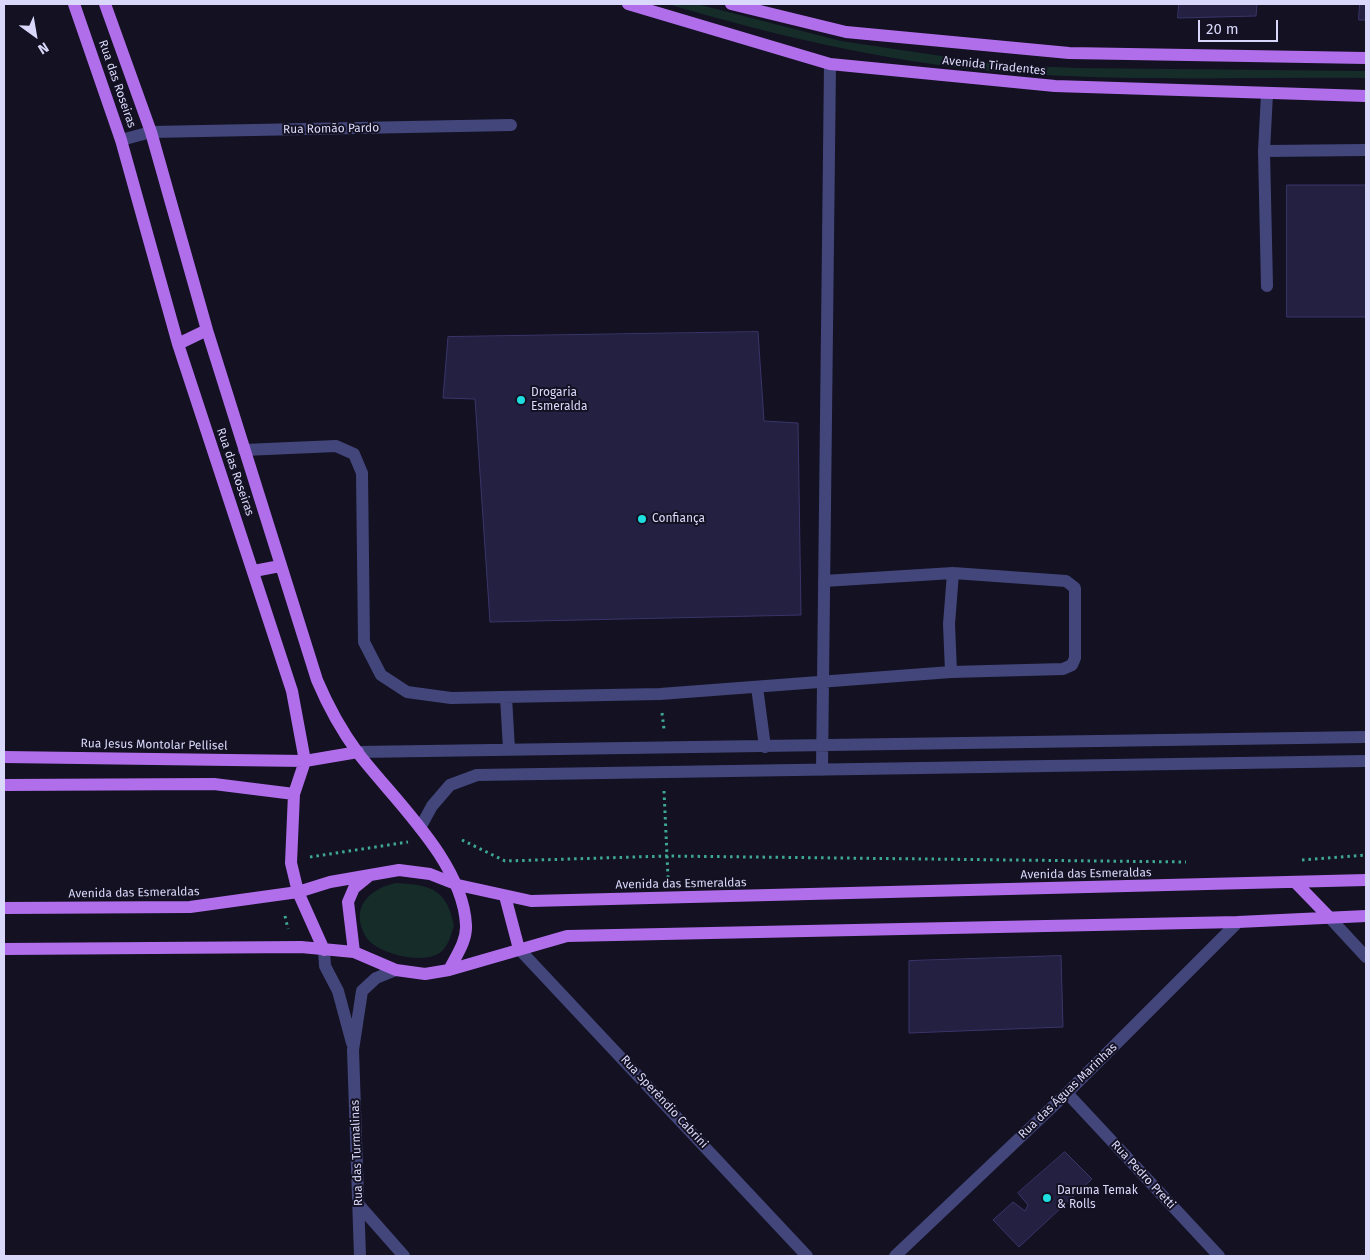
<!DOCTYPE html>
<html>
<head>
<meta charset="utf-8">
<style>
  body { margin:0 }
  #map { position:relative; width:1370px; height:1260px; overflow:hidden; background:#131122; font-family:"Fira Sans",sans-serif }
  canvas { display:block }
  .frame { position:absolute; inset:0; border:5px solid #d9d8fa; pointer-events:none }
  .north { position:absolute; left:10px; top:10px; width:50px; height:50px; -webkit-text-stroke:4px #131122; paint-order:stroke; rotate:148deg; font-size:14px; font-weight:700; line-height:20px; text-align:center; color:#d9d8fa }
  .north::after { content:''; display:block; margin:auto; width:18px; height:22px; background:#d9d8fa; clip-path:polygon(50% 0,100% 100%,50% 72%,0 100%) }
  .scale { position:absolute; left:1198px; top:20px; width:80px; height:22px; box-sizing:border-box; border:2px solid #d9d8fa; border-top:0; padding-left:6px; font-size:15px; line-height:18px; white-space:nowrap; color:#d9d8fa; -webkit-text-stroke:4px #131122; paint-order:stroke }
</style>
</head>
<body>
<div id="map">
<canvas width="1370" height="1260"></canvas>
<div class="frame"></div>
<div class="north">N</div>
<div class="scale">20 m</div>
</div>
<script>
const c = document.querySelector('canvas').getContext('2d');
c.lineJoin = 'round';
function fill(path, color) {
  c.fillStyle = color;
  c.fill(path, 'evenodd');
}
function trace(path, color, width, dash) {
  c.strokeStyle = color;
  c.lineWidth = width;
  c.lineCap = dash ? 'butt' : 'round';
  c.setLineDash(dash || []);
  c.stroke(path);
}
function drawText(font, color, halo, rows, align = 'center') {
  c.font = font + ' "Fira Sans",sans-serif';
  c.lineWidth = 4;
  c.setLineDash([]);
  c.textBaseline = 'middle';
  c.strokeStyle = halo;
  c.fillStyle = color;
  for (const [text, x, y, turn = 0] of rows) {
    c.save();
    c.translate(x, y);
    c.rotate((+turn || 0) * Math.PI / 180);
    c.textAlign = isNaN(turn) ? turn : align;
    if (halo) c.strokeText(text, 0, 0);
    c.fillText(text, 0, 0);
    c.restore();
  }
}
const green = new Path2D(`
  M668 4H697L841 41 1002 65 1080 68 1366 71V78C1245 77 1122 82 1000 72 888 62 776 36 668 4Z
  M397 883C431 885 447 889 454 926 451 934 449 944 443 950 428 967 376 954 366 937 349 908 369 888 397 883Z`);
const building = new Path2D(`
  M1179 4H1257L1256 16 1178 18Z
  M1360 4H1366V20H1359Z
  M1287 185H1366V317H1287Z
  M758 332 764 421 798 423 801 615 490 622 475 399 443 398 448 337Z
  M1061 956 1063 1027 909 1033V961Z
  M1065 1152 1092 1179 1019 1247 993 1220 1013 1202 1025 1211 1028 1205 1018 1193Z`);
const path = new Path2D(`
  M662 713 664 729
  M664 791 668 877
  M462 840 505 861 667 856 1186 862
  M310 857 408 842
  M1302 860 1366 855
  M285 916 288 929`);
const minor = new Path2D(`
  M121 140 151 132 511 125
  M1264 151 1267 94
  M1267 286 1264 151 1366 150
  M244 450 336 446 354 454 362 473 364 642 381 675 407 692 451 698 660 694 951 672 1063 669 1072 665 1075 658V588L1066 581 953 573 824 581
  M951 672 949 624 953 573
  M757 687 765 747
  M506 697 509 749
  M358 752 1366 737
  M822 770 830 64
  M420 828 432 806 450 785 477 775 1366 761
  M1329 917 1366 957
  M519 949 807 1256
  M324 950 325 966 338 991 352 1043
  M1067 1093 1219 1256
  M359 1205 404 1256
  M360 1256 353 1050 362 991 376 978 396 970
  M895 1256 1067 1093 1238 922`);
const major = new Path2D(`
  M74 4 121 140 178 344 292 691 305 761 294 794 291 863 298 892 324 950
  M105 4 151 132 207 330 317 680C328 706 341 730 358 753 394 800 463 862 466 925 467 941 456 956 449 970
  M628 4 830 64 1055 86 1366 96
  M731 4 846 32 1069 53 1366 58
  M178 344 207 330
  M254 571 280 566
  M4 757 305 761 358 752
  M4 785 214 784 294 794
  M1295 882 1329 917
  M505 896 519 949
  M4 908 190 907 298 892 330 882 399 870 430 874 458 885 531 901 1366 880
  M4 949 301 947 354 952 396 970 425 974 449 970 567 936 1238 922 1366 916
  M354 952 348 902 354 888 370 875`);
const markers = [
  [521,400,5,"#1ededf"],
  [642,519,5,"#1ededf"],
  [1047,1198,5,"#1ededf"]
];
const streetNames = [
  ["Avenida Tiradentes",994,66,6],
  ["Rua das Roseiras",117,84,71],
  ["Rua Romão Pardo",331,129,-1],
  ["Rua das Roseiras",235,472,71],
  ["Rua Jesus Montolar Pellisel",154,745,1],
  ["Avenida das Esmeraldas",1086,874,-1],
  ["Avenida das Esmeraldas",681,884,-1],
  ["Avenida das Esmeraldas",134,893,-1],
  ["Rua das Águas Marinhas",1068,1091,-44],
  ["Rua Sperêndio Cabrini",664,1102,47],
  ["Rua das Turmalinas",357,1153,-92],
  ["Rua Pedro Pretti",1143,1175,47]
];
const poiNames = [
  ["Drogaria",531,393],
  ["Esmeralda",531,407],
  ["Confiança",652,519],
  ["Daruma Temak",1057,1191],
  ["& Rolls",1057,1205]
];
fill(green, '#152c29');
fill(building, '#232041');
trace(building, '#3a356a', 1);
trace(path, '#3fa796', 3, [2.5, 4]);
trace(minor, '#43467b', 12);
trace(major, '#b06eeb', 12);
for (const [x, y, r, color] of markers) {
  const dot = new Path2D();
  dot.arc(x, y, r, 0, 2 * Math.PI);
  c.fillStyle = color;
  c.fill(dot);
  trace(dot, '#131122', 2);
}
drawText('12px', '#d9d8fa', '#131122', streetNames);
drawText('12px', '#d9d8fa', '#131122', poiNames, 'left');
</script>
</body>
</html>
